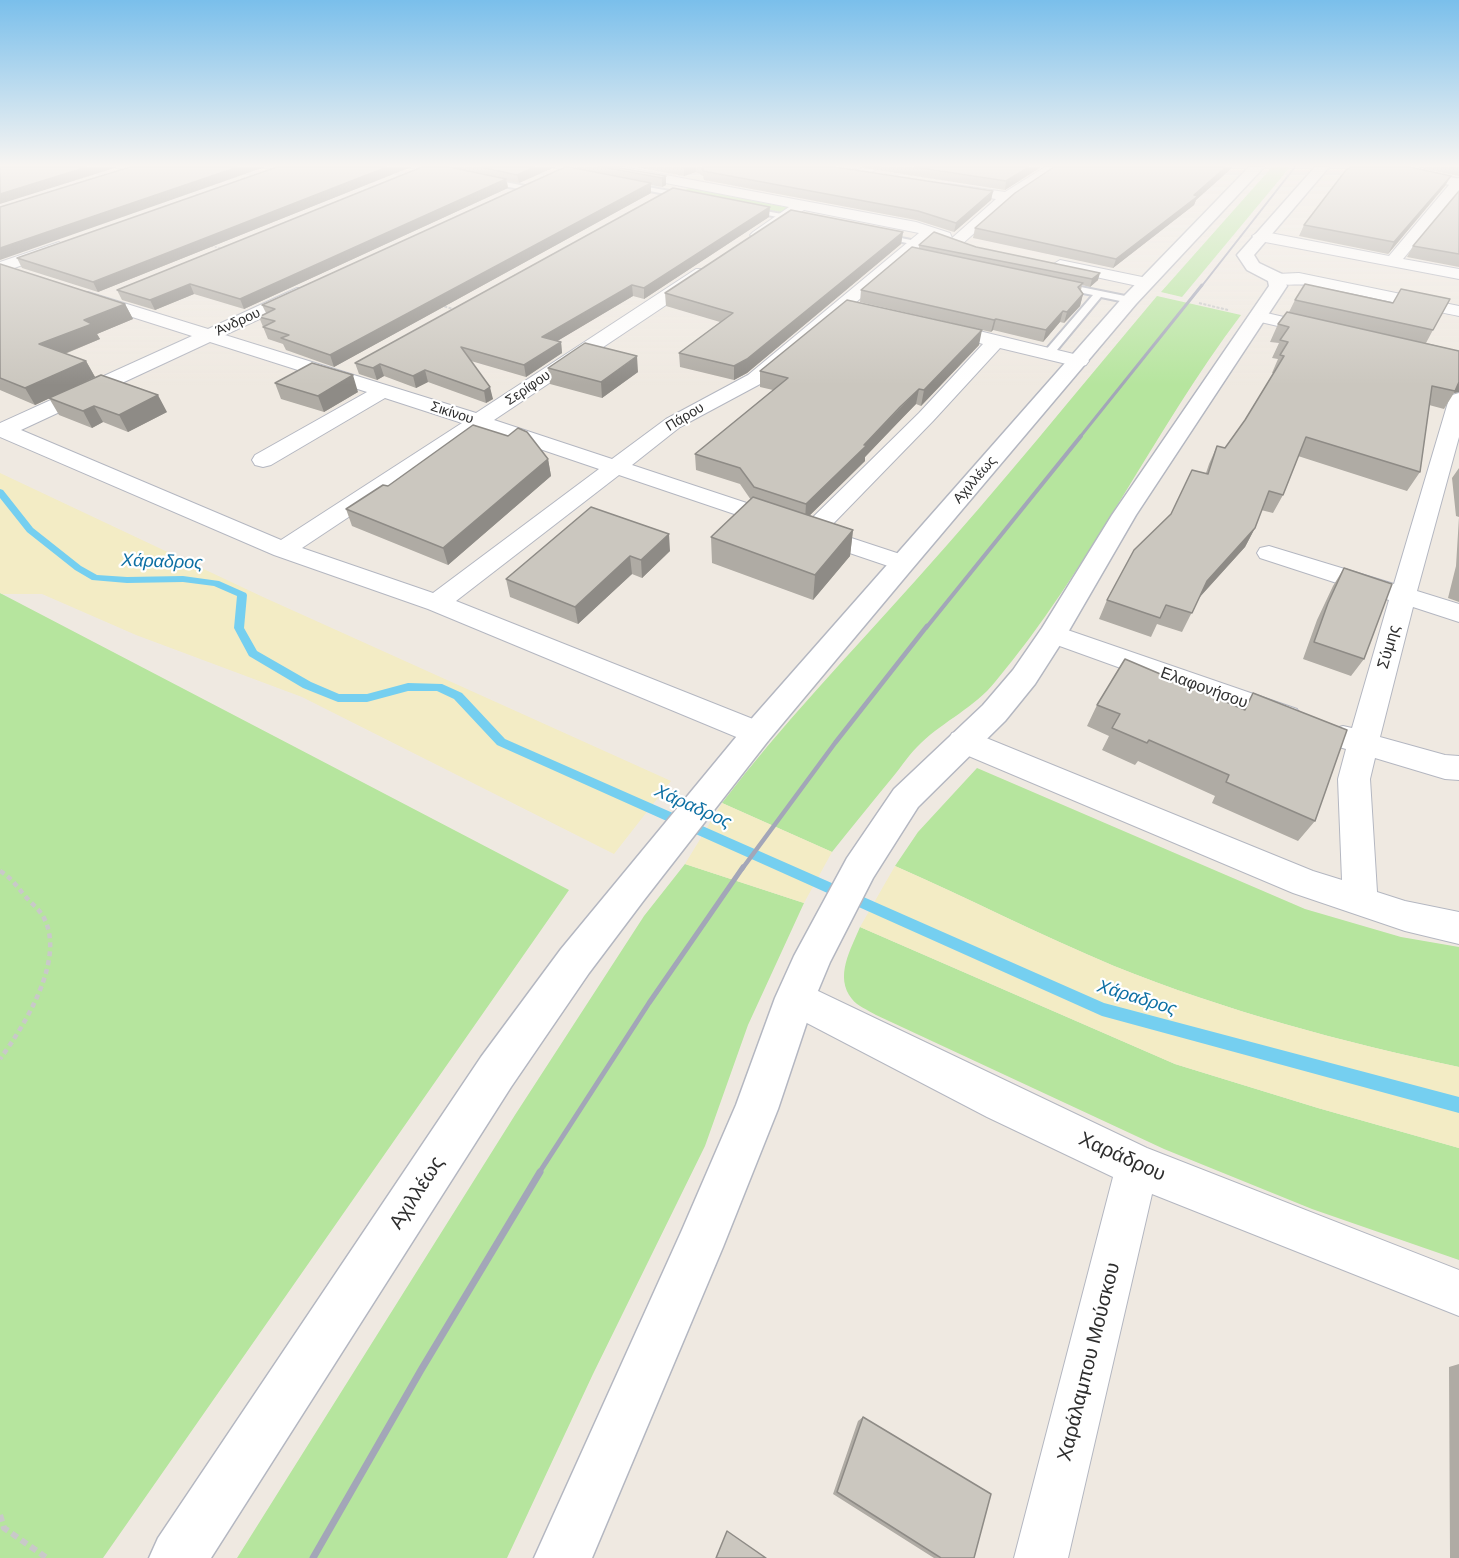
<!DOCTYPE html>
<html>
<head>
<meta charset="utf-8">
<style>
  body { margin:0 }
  canvas { display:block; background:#efe9e1 }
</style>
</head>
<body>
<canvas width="1459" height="1558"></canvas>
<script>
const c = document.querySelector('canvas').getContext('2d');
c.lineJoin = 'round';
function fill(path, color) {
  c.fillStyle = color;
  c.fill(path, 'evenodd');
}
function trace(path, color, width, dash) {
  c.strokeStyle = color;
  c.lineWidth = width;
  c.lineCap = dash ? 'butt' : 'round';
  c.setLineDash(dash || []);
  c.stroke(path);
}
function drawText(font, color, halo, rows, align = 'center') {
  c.font = font + ' Rubik,sans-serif';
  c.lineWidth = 4.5;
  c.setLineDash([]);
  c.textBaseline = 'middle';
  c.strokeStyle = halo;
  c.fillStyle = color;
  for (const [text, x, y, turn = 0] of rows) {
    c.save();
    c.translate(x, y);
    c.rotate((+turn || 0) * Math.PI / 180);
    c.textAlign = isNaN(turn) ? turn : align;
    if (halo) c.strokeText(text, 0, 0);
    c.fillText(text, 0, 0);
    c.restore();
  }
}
const green = new Path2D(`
  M1272 167H1290L1182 297 1161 292Z
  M689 188 791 208 784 213 682 192Z
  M1157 296 1241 315C1152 433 1090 569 995 682 975 707 944 721 921 743 910 753 902 766 892 778 872 802 852 827 832 852L722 803C782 724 850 654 916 580 999 488 1077 391 1157 296Z
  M0 593 569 890 103 1558H0Z
  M977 768 1305 909 1401 937 1459 947V1067C1342 1042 1226 1011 1114 966 1040 935 968 898 895 866L918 832Z
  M685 864 804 903 748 1025 705 1146 593 1374 507 1558H237L515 1115 644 916Z
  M860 927 1175 1064 1318 1108 1459 1148V1260L1312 1209 1164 1149 876 1015C868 1010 857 1006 852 999 834 977 851 949 860 927Z`);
const sand = new Path2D(`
  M0 473 263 597 671 781 614 854 302 697 136 635 42 594H3L0 593Z
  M722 803 832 852 804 903 685 864Z
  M895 866C968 898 1040 935 1114 966 1226 1011 1342 1042 1459 1067V1148L1318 1108 1175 1064 860 927Z`);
const stream = new Path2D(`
  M0 489 3 490 33 528 81 566 97 575 127 577 183 576 219 581 246 593 247 595 244 628 257 651 311 682 339 694H367L408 683 442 684 462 693 505 739 1104 1003 1459 1097V1113L1102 1016 497 745 454 699 437 691H408L367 702H338L303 688 249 656 234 628 237 596 214 586 183 582 127 583 92 580 75 570 27 532 0 498Z`);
const pathFar3 = new Path2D(`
  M208 245 224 249`);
const pathFar2 = new Path2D(`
  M1199 303 1228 310
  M440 305 456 310`);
const pathFar1 = new Path2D(`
  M0 871C12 878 17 887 26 897 32 904 40 910 44 918 66 960 24 1026 0 1059`);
const path = new Path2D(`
  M0 1515 4 1528 47 1558`);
const service = new Path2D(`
  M485 178 525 186 529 188 525 190 482 182Z
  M626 183 686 194 690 196 686 198 629 187Z
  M744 207 798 217 802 219 798 221 747 211 743 209Z
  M876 233 916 241 920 243 916 245 879 237H876Z
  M1061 283 1130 297 1135 300 1130 303 1101 297 1052 356 1048 357 1043 354 1044 352 1093 295 1058 288 1057 286Z`);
const minor = new Path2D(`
  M598 167H623L916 222 950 233 952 238 996 199 944 191 942 188 944 185 949 184 1005 192 1045 167H1061L1012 200 962 244H952L950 239 945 241 932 237 762 383 680 427 632 465 807 523 919 413 983 344 969 340 966 336 969 332 975 330 1086 357 1089 361 1086 365 1079 367 1000 348 933 421 827 530 912 558 916 563 912 568 903 571 894 568 619 475 456 601 768 725 772 733 768 741 757 744 746 741 428 609 274 555 0 437V423L192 336 82 301 79 297 82 293 88 292 208 329 297 288H309L312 292 309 296 225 335 476 413 696 269H708L710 273 708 277 494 420 612 459 666 419 748 375 919 233 804 210 758 240 750 235 753 232 789 207 604 171ZM210 342 367 392 255 455 252 460 255 465 263 467 271 465 385 398 462 423 281 540 21 430ZM481 429 599 469 433 593 302 548Z
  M863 167H881L864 176H854L852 173Z
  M1459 178V191L1403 259 1459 269V279L1260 241 1252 236 1260 231 1389 256 1454 179Z
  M59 242 67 247 65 250 0 273V262Z
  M1060 260 1147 278 1155 283 1147 288 1054 268 1052 265Z
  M1299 273 1459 306V316C1409 306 1359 294 1308 285 1297 283 1276 288 1269 279L1277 274Z
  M1258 311 1327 327 1330 331 1327 335 1321 336 1252 320 1249 316 1252 312Z
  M1459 393V437L1417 591 1459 604V622L1413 607 1380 737 1445 755 1459 756V780L1445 779 1375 758 1370 779 1377 892 1405 901 1459 912V944L1405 931 1293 893 952 749 948 741 952 733 963 730 974 733 1313 871 1342 880 1338 779 1346 749 1332 745 1328 737 1332 729 1343 726 1352 728 1389 600 1260 558 1257 553 1260 548 1269 546 1394 584 1449 399 1452 395Z
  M1053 625 1297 709 1302 717 1297 725 1287 728 1043 640 1039 634 1043 628Z
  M795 980 1147 1148 1459 1270V1316L1152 1194 1068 1558H1014L1113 1177 987 1117 782 1010 776 998 782 986Z`);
const tertiary = new Path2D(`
  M1249 167H1264L1136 304 912 569 768 741 644 900 589 973 511 1087 211 1558H149L158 1538 481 1057 561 949 746 725 1124 296Z
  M1315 167H1329L1254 255 1259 263 1282 274 1287 286 1136 515 1067 634 1035 684 1005 721 918 807 873 878 830 962 815 998 778 1109 723 1247 592 1558H534L682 1230 736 1105 775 998 794 956 847 858 894 789 983 705 1013 670 1042 628 1112 515 1269 286 1268 281 1247 270 1237 255Z
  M1381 167H1405L1459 179V187L1383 170Z`);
const railFar5 = new Path2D(`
  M1201 287 1295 167`);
const railFar4 = new Path2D(`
  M1080 437 1202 285`);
const railFar3 = new Path2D(`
  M926 628 1081 436`);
const railFar2 = new Path2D(`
  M742 869 835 743 927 626`);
const railFar1 = new Path2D(`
  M539 1173 649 1003 743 867`);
const rail = new Path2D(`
  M313 1558 421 1370 540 1172`);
const wall = new Path2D(`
  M277 167H411L98 292 22 268 17 258Z
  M422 167H555L519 183 507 181 508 188 244 309 194 294 155 310 122 300 117 290Z
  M577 167H614L666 176V185L662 187 651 185V193L334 367 286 350 283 344 268 339 259 317 266 313 262 305 577 168Z
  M634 167H835L993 191 991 200 954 232 916 220 704 180 703 176 696 172 684 176Z
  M857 167H1041L1005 190Z
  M1054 167H1233L1196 200 1194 205 1113 268 973 238 975 228Z
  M1415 167H1459V176Z
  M1445 186 1388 254 1299 236 1304 225Z
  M1459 191V267L1407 257 1413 246Z
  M769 217 644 299 633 296 557 341 561 342 562 353 526 377 471 361 493 399 486 403 428 382 416 388 384 376 377 380 359 374 355 363Z
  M903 232 901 244 747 373 734 380 680 367 679 353 720 322 666 306 665 293Z
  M919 245 976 247 1098 280 1090 287 1082 285 1081 290 1083 294 1080 306 1064 323 1060 322 1043 342 993 330 991 332 860 302 861 290 919 249Z
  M0 264 125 304 133 319 97 334 100 339 65 354 86 361 95 377 35 405 0 390Z
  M1295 300 1393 303 1433 330 1426 343 1459 351V392L1454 393 1444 409 1429 405 1420 472 1407 491 1298 456 1283 495 1273 513 1261 510 1255 528 1245 547 1199 598 1182 632 1157 624 1151 637 1099 619 1107 600 1171 514 1206 473 1209 464 1217 446 1225 448 1245 420 1274 373H1272L1278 359 1272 358 1279 343 1270 342 1278 324 1289 312Z
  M979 345 921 406 916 404 898 422 865 457V461L809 516 853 530 850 556 813 600 712 563 711 537 751 500 740 484 696 470 695 454 773 390 760 387V371Z
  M548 368 638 372 602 398 550 384Z
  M275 383 358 392 324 412 281 399Z
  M49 398 167 412 128 432 103 422 92 428 59 415Z
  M548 459 551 476 448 565 352 526 346 509 388 486Z
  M1459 468V602L1448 598 1456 566 1459 517 1456 516 1452 478Z
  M591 507 670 551 642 578 632 574 578 624 510 597 506 579Z
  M1344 568 1364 659 1351 676 1303 659 1317 620 1333 586Z
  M1253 693 1315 821 1298 841 1212 803 1215 796 1138 761 1135 765 1102 750 1109 736 1087 726 1097 705 1243 709Z
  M1459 1364V1558H1450L1449 1367Z
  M863 1417 974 1558H934L833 1494 858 1421Z`);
const shadedWall = new Path2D(`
  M87 167H118L0 204V194Z
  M238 167H265L0 260V248Z
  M387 167H411L98 292 93 282Z
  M535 167H555L519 183 517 175Z
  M684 167H696V172L684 176Z
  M1029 167H1041L1005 190 1006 181Z
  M1226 167H1233L1196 200 1194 205 1113 268 1116 259 1194 195Z
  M666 176V185L662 187V178Z
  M1451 176 1445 186 1388 254 1394 242Z
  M506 179 508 188 244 309 240 299Z
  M651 183V193L334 367 330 355Z
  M993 191 991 200 954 232 956 223Z
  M770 207 769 217 644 299V288Z
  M903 232 901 244 747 373 734 380V366Z
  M1100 273 1098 280 1090 287 1092 279Z
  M190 284 194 294 155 310 150 300Z
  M632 285 633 296 544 349 542 337Z
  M1083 294 1080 306 1064 323 1067 312Z
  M125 304 133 319 97 334 100 339 49 360 39 344 84 320Z
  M1063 311 1060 322 1043 342 1046 330Z
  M996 319 993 330 991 332 994 320Z
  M982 330 979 345 921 406 924 390Z
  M561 342 562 353 526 377 524 365Z
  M637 356 638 372 602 398 601 382Z
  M86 361 95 377 35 405 25 388Z
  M380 364 384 376 377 380 373 368Z
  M425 370 428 382 416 388 413 376Z
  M353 375 358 392 324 412 318 396Z
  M1459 380V392L1454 393 1455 391Z
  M490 387 493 399 486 403 484 391Z
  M919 389 916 404 865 457V461L805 520 806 504Z
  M158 395 167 412 128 432 119 415Z
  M94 406 103 422 92 428 83 411Z
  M548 459 551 476 448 565 443 548Z
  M1255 528 1245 547 1197 600 1207 581Z
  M853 530 850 556 813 600 815 575Z
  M669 534 670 551 642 578 641 560Z
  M630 556 632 574 578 624 575 607Z`);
const building = new Path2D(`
  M0 167H87L0 194Z
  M130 167H238L0 248V207Z
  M277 167H387L93 282 17 258Z
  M422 167H449L506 179 240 299 190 284 150 300 117 290Z
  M481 167H535L517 175Z
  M565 167H569L651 183 330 355 281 338 289 335 263 327 275 321 259 317 275 309 262 305Z
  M603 167H614L666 176 662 178Z
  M702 167H835L993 191 956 223 918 211 703 171V167Z
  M914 167H1029L1006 181Z
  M1054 167H1226L1194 195 1198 196 1116 259 975 228 1015 193Z
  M1351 167H1410L1451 176 1394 242 1304 225 1346 170Z
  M673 188 770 207 644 288 632 285 542 337 561 342 524 365 461 347 490 387 484 391 425 370 413 376 380 364 373 368 355 363Z
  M1459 191V254L1413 246Z
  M791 210 903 232 747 359 734 366 679 353 733 313 665 293Z
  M934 232 976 247 1100 273 1092 279 919 245Z
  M912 247 1083 283 1078 287 1083 294 1067 312 1063 311 1046 330 996 319 994 320 861 290Z
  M0 264 125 304 84 320 92 324 39 344 86 361 25 388 0 378Z
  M1305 284 1393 303 1401 289 1450 299 1433 330 1295 300Z
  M847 300 982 330 924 390 919 389 900 407 864 445H867L806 504 754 487 740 468 695 454 788 378 760 371Z
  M1287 312 1459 351V382L1455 391 1432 386 1420 472 1306 437 1283 495 1269 491 1255 528 1207 581 1192 613 1166 605 1160 618 1107 600 1134 550 1171 514 1192 470 1208 474 1217 446 1225 448 1245 420 1284 356 1280 355 1288 342 1280 340 1289 327 1278 324Z
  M585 343 637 356 601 382 548 368Z
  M312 363 353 375 318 396 275 383Z
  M101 375 158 395 119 415 94 406 83 411 49 398Z
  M473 425 508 436 518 428 527 432 548 459 443 548 346 509 383 485 388 486Z
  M753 497 853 530 815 575 711 537Z
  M591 507 669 534 641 560 630 556 575 607 506 579Z
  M1344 568 1392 584 1364 659 1314 642 1328 603Z
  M1125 659 1245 710 1253 693 1347 730 1315 821 1226 782 1229 775 1149 740 1147 743 1112 728 1120 714 1097 705Z
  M863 1417 991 1494 974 1558H941L837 1492Z
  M727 1531 766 1558H716Z`);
const farStreetnames = [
  ["Άνδρου",238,322,-25],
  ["Σερίφου",528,388,-34],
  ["Σικίνου",452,413,18],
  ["Πάρου",685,417,-31],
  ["Αχιλλέως",975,480,-49]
];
const streetNames = [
  ["Σύμης",1389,647,-74],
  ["Ελαφονήσου",1204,688,20]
];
const waterNames = [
  ["Χάραδρος",162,562,2],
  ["Χάραδρος",693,807,24],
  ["Χάραδρος",1137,998,17]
];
const nearStreetnames = [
  ["Χαράδρου",1122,1157,24],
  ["Αχιλλέως",417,1193,-57],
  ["Χαράλαμπου Μούσκου",1089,1362,-76]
];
fill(green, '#b6e59e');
fill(sand, '#f3ecc5');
fill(stream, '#75cff0');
trace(service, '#b4b7c1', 4);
trace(minor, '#b4b7c1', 2);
trace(tertiary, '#b4b7c1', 3);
trace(pathFar3, '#c9c9c9', 1.5, [2, 1.5]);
trace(pathFar2, '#c9c9c9', 2, [3, 1.5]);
trace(pathFar1, '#c9c9c9', 4.5, [5, 4]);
trace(path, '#c9c9c9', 6, [7, 4.5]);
fill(service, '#fff');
fill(minor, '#fff');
fill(tertiary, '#fff');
trace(railFar5, '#a3a6b8', 2);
trace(railFar4, '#a3a6b8', 3);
trace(railFar3, '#a3a6b8', 4);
trace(railFar2, '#a3a6b8', 4.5);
trace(railFar1, '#a3a6b8', 5);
trace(rail, '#a3a6b8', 7);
fill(wall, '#afaba4');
fill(shadedWall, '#8e8b86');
fill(building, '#cbc7bf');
trace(building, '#8e8b86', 1.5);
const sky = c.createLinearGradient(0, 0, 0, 385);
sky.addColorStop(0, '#7abfeb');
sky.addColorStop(0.43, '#f8f5f2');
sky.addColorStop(1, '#f8f5f200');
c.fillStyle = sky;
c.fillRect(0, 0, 1459, 385);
drawText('14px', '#2e2e2e', '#fff', farStreetnames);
drawText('16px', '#2e2e2e', '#fff', streetNames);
drawText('italic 18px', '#0d6fa3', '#fff', waterNames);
drawText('20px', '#2e2e2e', '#fff', nearStreetnames);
</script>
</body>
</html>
